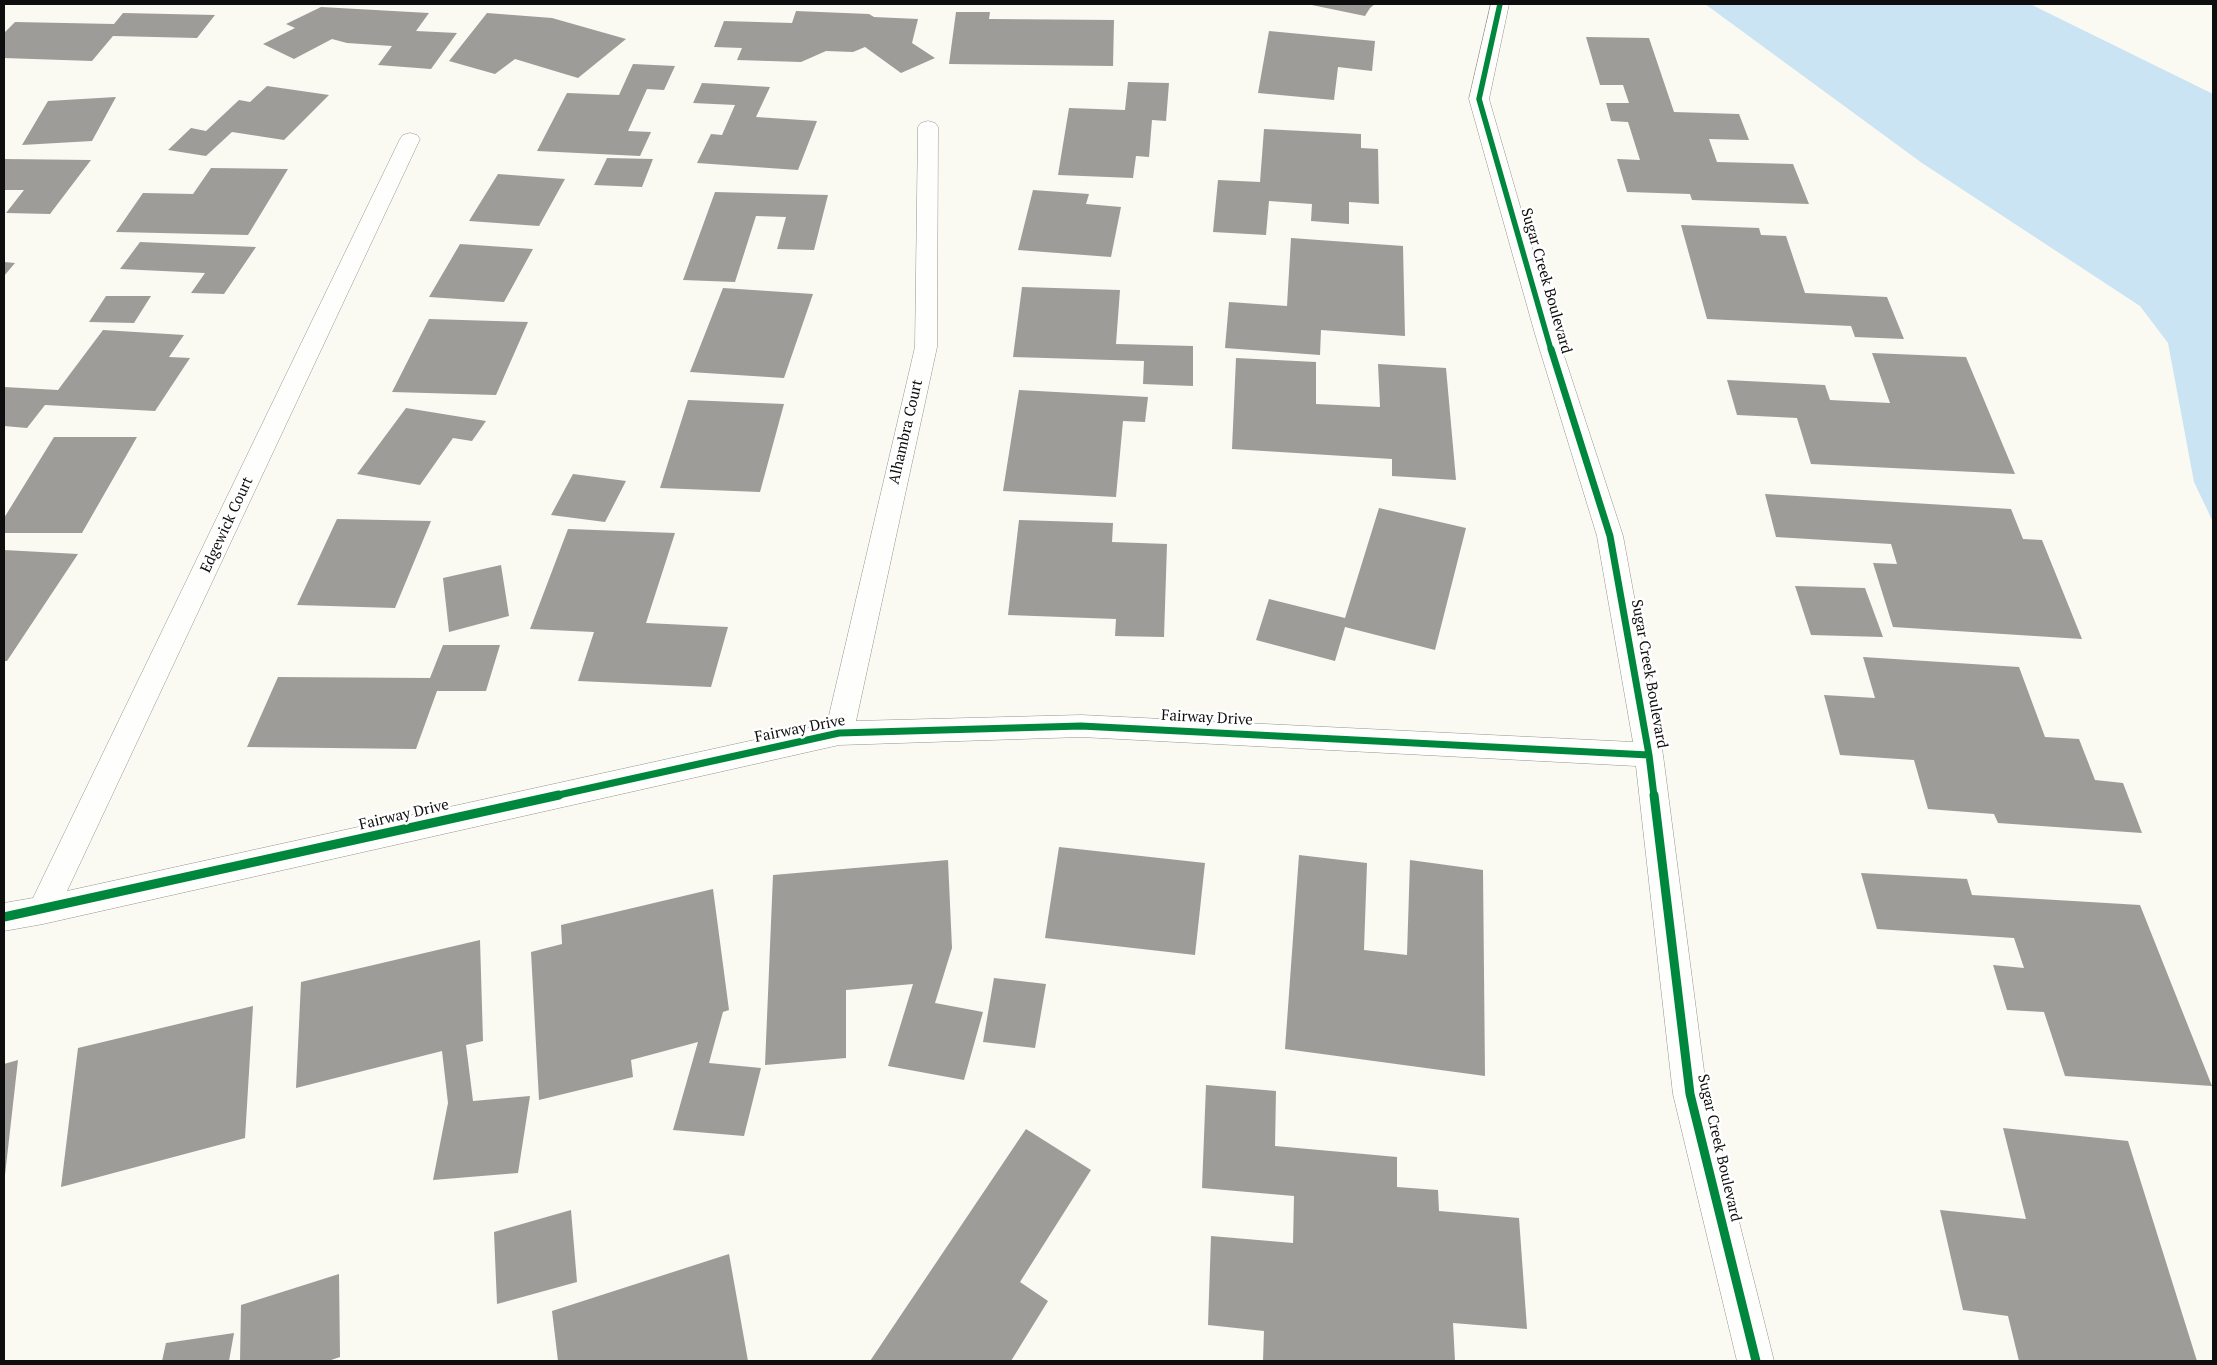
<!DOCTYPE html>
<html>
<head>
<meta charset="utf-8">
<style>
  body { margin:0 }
  #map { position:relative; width:2217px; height:1365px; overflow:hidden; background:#faf9f2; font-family:"PT Serif",serif }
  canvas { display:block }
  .frame { position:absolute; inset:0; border:5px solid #0e0e0e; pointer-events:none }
</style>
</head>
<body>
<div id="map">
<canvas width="2217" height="1365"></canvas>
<div class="frame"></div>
</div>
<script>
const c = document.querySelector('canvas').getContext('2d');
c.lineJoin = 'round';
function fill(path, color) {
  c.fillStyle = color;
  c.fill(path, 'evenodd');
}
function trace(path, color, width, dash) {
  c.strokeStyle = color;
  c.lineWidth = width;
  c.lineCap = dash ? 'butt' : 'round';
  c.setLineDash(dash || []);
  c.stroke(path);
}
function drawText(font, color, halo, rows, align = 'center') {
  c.font = font + ' "PT Serif",serif';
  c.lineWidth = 5;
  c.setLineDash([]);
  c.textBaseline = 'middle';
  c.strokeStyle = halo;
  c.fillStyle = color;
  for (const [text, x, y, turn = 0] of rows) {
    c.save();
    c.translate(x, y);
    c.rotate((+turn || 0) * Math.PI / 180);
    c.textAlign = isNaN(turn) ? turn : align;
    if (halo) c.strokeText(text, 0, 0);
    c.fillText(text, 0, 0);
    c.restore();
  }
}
const water = new Path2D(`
  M1705 4H2030L2213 94V522L2194 482 2168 343 2140 306 1922 163Z`);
const building = new Path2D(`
  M1307 4H1375L1370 8 1365 16Z
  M321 7 429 13 416 31 457 33 431 69 378 65 392 46 347 43 332 39 294 59 263 44 295 28 286 24Z
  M796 11 869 14 874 17 918 19 912 43 935 58 901 73 865 47 853 52 826 51 801 62 737 60 742 48 714 47 724 21 792 23Z
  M956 12H990L989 19 1114 20 1113 66 949 64Z
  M123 13 215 15 197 38 113 36 92 61 4 58V33L15 22 114 24Z
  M487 13 552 18 626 39 578 78 515 59 495 74 449 61Z
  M1269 31 1375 41 1372 71 1338 67 1334 100 1258 93Z
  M1586 37 1649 38 1674 112 1739 114 1749 140 1709 139 1717 162 1793 164 1809 204 1692 200 1690 194 1627 192 1617 159 1640 160 1628 122 1611 121 1606 103H1629L1623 85H1600Z
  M633 64 675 66 664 90 647 89 628 131 651 132 640 156 537 151 567 93 619 95Z
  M1128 82 1169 83 1166 121 1152 120 1149 157 1136 156 1133 178 1058 175 1069 108 1125 110Z
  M702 83 770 87 756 117 817 121 798 170 697 163 711 134 722 135 735 105 693 103Z
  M267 86 329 95 284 140 232 132 206 156 168 150 191 128 206 131 239 100 250 102Z
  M116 97 92 141 22 145 48 101Z
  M1264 129 1361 134V148L1378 149 1379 204 1349 202V224L1311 221 1312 204 1269 201 1266 235 1213 232 1218 180 1260 182Z
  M607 158 653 159 642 187 594 185Z
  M4 159 91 160 50 214 6 213 24 190H4Z
  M211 168 288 169 248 235 116 232 143 193 193 194Z
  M498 174 565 179 539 226 469 221Z
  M1033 190 1089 194 1086 204 1121 207 1111 257 1018 250Z
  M715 192 828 195 814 250 777 249 786 217 756 216 735 282 683 280Z
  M1681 225 1759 228 1761 235 1786 236 1805 293 1887 297 1904 339 1855 337 1851 326 1707 319Z
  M1291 238 1403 246 1405 336 1321 330 1320 355 1225 348 1229 302 1287 306Z
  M140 242 256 247 224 294 191 293 205 273 120 269Z
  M460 244 533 249 504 302 429 297Z
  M4 262 15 263 4 276Z
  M1022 287 1120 290 1116 344 1193 346V386L1143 384 1144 361 1013 357Z
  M723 288 813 294 784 378 690 372Z
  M106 296H151L134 323 89 322Z
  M429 319 528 322 496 395 392 392Z
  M103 330 184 335 169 357 190 358 155 411 45 405 27 428 4 426V387L58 390Z
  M1872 353 1966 357 2015 474 1811 464 1797 418 1737 415 1727 380 1825 385 1830 400 1890 403Z
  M1236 358 1316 362V404L1380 407 1378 364 1446 368 1456 480 1392 476V459L1232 449Z
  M1019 390 1148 397 1145 422 1123 421 1116 497 1003 491Z
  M688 400 784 404 760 492 660 488Z
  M406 408 486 421 472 441 453 438 420 485 357 474Z
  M54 437H137L82 533H4V518Z
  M573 474 626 481 605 522 551 515Z
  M1765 494 2011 509 2023 539 2042 540 2082 639 1893 627 1873 563 1897 564 1891 544 1776 537Z
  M1379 508 1466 528 1435 650 1345 627 1335 661 1256 640 1269 599 1345 618Z
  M337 519 431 521 395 608 297 605Z
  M1019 520 1113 523 1112 542 1167 544 1164 637 1115 636 1116 619 1008 615Z
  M568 529 675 533 646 623 728 627 711 687 578 681 594 632 530 629Z
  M4 550 78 554 7 661H4Z
  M501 565 509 616 449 632 443 578Z
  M1795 586 1865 588 1883 637 1811 635Z
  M443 645H500L486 691H437L416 749 247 747 278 677 430 678Z
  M1863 657 2019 667 2045 737 2079 739 2095 780 2123 783 2142 833 1998 823 1994 814 1928 809 1914 760 1840 755 1824 695 1875 698Z
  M1059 847 1205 863 1195 955 1045 938Z
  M1299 855 1367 863 1364 950 1407 955 1410 860 1483 870 1485 1076 1285 1049Z
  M948 860 952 948 935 1003 983 1012 964 1080 888 1066 913 984 846 990V1058L765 1065 773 875Z
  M1861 873 1967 879 1972 895 2140 905 2212 1086 2065 1076 2044 1012 2007 1010 1993 965 2024 968 2014 938 1877 929Z
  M713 889 729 1010 723 1012 709 1063 761 1068 744 1136 673 1130 698 1042 631 1060 633 1077 539 1100 531 952 562 944 561 925Z
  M480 940 483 1041 466 1045 473 1101 530 1096 518 1173 433 1180 448 1103 442 1051 296 1088 301 982Z
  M994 978 1046 984 1035 1048 983 1042Z
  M253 1006 245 1138 61 1187 78 1048Z
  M18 1060 5 1175H4V1064Z
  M1206 1085 1276 1091 1275 1146 1397 1157V1187L1438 1190 1439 1211 1519 1218 1527 1329 1453 1323 1455 1361H1263L1264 1331 1208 1325 1211 1236 1293 1243 1294 1196 1202 1188Z
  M2003 1128 2128 1141 2197 1361H2019L2008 1316 1963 1310 1940 1210 2026 1219Z
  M1026 1129 1091 1170 1020 1282 1048 1301 1011 1361H870Z
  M571 1210 577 1282 497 1304 494 1232Z
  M729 1254 748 1361H558L552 1311Z
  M339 1274 340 1357 328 1361H240L241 1305Z
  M234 1333 229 1361H162L166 1343Z`);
const minor = new Path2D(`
  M1491 4H1509L1489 99 1557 334 1623 536 1663 755 1707 1094 1774 1361H1737L1673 1094 1636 766 1081 737 839 745 43 924 4 931V903L33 898 400 139 403 135 410 133 417 135 420 139 67 891 827 724 915 347 918 127 921 123 928 121 935 123 938 127 937 347 856 721 1081 715 1633 742 1597 536 1535 334 1469 99Z`);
const cyclewayFar2 = new Path2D(`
  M1500 4 1479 99 1551 350`);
const cyclewayFar1 = new Path2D(`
  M1551 349 1610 536 1649 755 1654 796
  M554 796 839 733 1081 726 1649 755`);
const cycleway = new Path2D(`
  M1654 795 1690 1094 1756 1361
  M4 917 559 795`);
const streetNames = [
  ["Sugar Creek Boulevard",1546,281,74],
  ["Alhambra Court",906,432,-77],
  ["Edgewick Court",227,525,-65],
  ["Sugar Creek Boulevard",1649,674,80],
  ["Fairway Drive",1207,718,3],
  ["Fairway Drive",800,729,-11],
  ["Fairway Drive",404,815,-13],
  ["Sugar Creek Boulevard",1719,1148,77]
];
fill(water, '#cae4f3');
fill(building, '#9e9c98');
trace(minor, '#949491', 1);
fill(minor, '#fefefd');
trace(cyclewayFar2, '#00873e', 5.5);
trace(cyclewayFar1, '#00873e', 7);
trace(cycleway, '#00873e', 9);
drawText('15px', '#0e0e0e', '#fff', streetNames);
</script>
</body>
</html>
